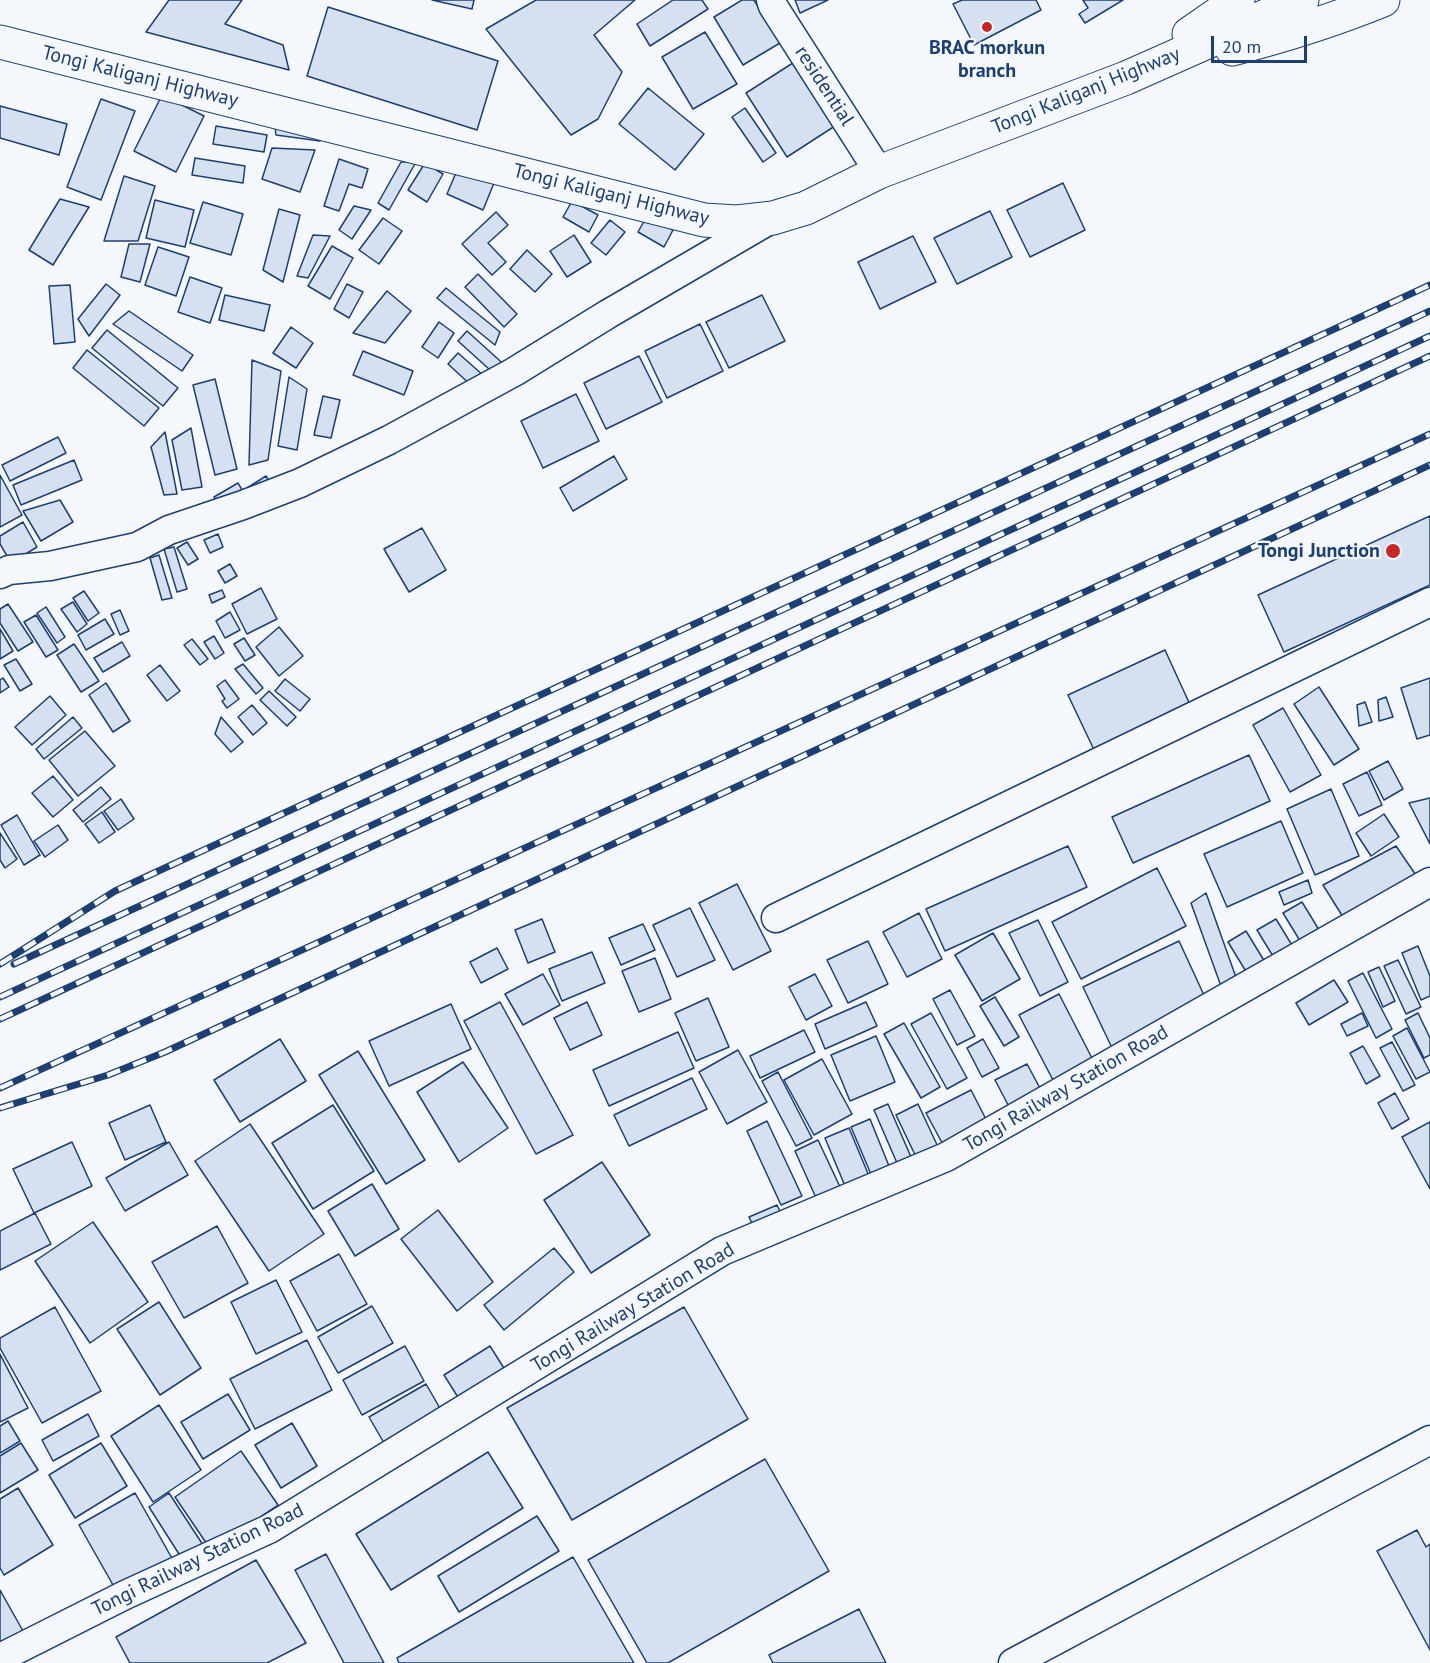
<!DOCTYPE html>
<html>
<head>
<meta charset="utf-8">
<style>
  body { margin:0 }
  #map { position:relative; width:1430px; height:1663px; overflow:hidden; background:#f4f7fb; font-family:"PT Sans",sans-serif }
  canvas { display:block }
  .scale { position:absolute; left:1211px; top:36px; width:96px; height:27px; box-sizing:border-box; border:3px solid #1d3f73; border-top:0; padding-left:8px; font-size:18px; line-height:21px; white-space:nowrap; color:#1d3f73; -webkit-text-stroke:4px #f4f7fb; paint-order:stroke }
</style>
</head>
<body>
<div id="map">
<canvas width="1430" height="1663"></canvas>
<div class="scale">20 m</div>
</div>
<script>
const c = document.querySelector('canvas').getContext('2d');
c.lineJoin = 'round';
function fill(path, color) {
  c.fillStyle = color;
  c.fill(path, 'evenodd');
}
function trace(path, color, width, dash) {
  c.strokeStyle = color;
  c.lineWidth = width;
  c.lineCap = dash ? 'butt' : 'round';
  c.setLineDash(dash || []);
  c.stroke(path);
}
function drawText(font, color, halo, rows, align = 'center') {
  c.font = font + ' "PT Sans",sans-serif';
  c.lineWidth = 4.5;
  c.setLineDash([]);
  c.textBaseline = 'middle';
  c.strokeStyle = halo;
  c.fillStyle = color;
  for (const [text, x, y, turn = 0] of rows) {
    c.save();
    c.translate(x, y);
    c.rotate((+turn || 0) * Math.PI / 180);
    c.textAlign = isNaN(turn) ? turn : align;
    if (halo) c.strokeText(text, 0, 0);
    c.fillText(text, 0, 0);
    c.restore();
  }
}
const building = new Path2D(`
  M169 0H242L225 24 283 45 289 70 146 32Z
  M432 0H474L472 9Z
  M536 0H635L594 35 622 72 598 119 571 135 486 29Z
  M673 0H702L708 9 650 46 637 24Z
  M742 0H754L780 43 743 65 714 17Z
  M795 0H828L800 13Z
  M962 0H1036L1041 10 974 45 953 4Z
  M1083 0H1123L1085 23 1079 14 1088 8Z
  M328 7 498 61 477 130 307 76Z
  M705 32 737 84 693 109 662 57Z
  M796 61 838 124 787 157 746 93Z
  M648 88 704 134 675 170 619 124Z
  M162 95 204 116 176 172 134 151Z
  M101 99 135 111 101 200 67 187Z
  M0 106 67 124 59 155 0 138Z
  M745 108 776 153 763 162 732 117Z
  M274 119 319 131 320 141 276 135Z
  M216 126 267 135 264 152 213 144Z
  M272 148 315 150 300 192 262 179Z
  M195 158 245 166 243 183 192 175Z
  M339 159 368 169 362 188 349 184 339 211 324 206Z
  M401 162H416L389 210 378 203Z
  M425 163 443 174 427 202 408 190Z
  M458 168 494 183 483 210 447 194Z
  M124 176 155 186 138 241H104Z
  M1063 183 1085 230 1030 257 1007 210Z
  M60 199 89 207 53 265 29 250Z
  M155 200 194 210 185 247 146 238Z
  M572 201 598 215 589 232 563 217Z
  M203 202 243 214 231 255 190 243Z
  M354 206 371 210 352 239 339 230Z
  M279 209 300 215 283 282 263 270Z
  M990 211 1012 257 957 284 934 238Z
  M496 212 508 225 488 243 506 262 492 275 462 244Z
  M647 216 673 230 664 247 638 232Z
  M383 218 402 231 379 264 359 250Z
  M610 220 625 232 606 255 591 243Z
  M313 235 330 236 308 278 297 276Z
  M574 235 591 262 567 277 550 251Z
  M913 236 936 282 880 309 858 262Z
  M129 244H150L140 282 121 277Z
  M332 246 353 258 330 299 308 286Z
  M158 247 189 257 176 296 145 285Z
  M527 250 552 274 535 292 510 269Z
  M478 274 517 314 504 327 465 287Z
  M190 277 222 288 210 323 178 312Z
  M106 284 120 295 89 336 78 319Z
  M347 284 363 292 349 318 334 309Z
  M70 285 75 342 54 344 49 286Z
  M446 288 500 332 495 345 437 298Z
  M387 291 411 311 385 343 353 333Z
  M225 295 270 305 264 331 219 320Z
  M762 295 785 341 729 368 706 322Z
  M129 311 193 355 182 371 113 324Z
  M439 322 454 333 438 358 422 347Z
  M700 324 723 371 667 398 645 351Z
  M291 327 313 343 296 368 273 353Z
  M107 330 178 388 163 406 92 348Z
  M467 331 509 369 500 379 458 341Z
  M87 350 159 408 144 426 73 368Z
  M363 351 413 371 404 395 353 375Z
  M458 353 492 383 486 399 448 364Z
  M639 356 662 402 606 429 584 383Z
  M252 360 281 371 268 460 249 465Z
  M289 377 307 389 297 450 278 446Z
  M215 379 237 469 215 475 193 385Z
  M576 394 599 441 543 468 521 421Z
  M323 396 340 400 331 438 314 435Z
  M191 428 202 487 182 490 172 440Z
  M165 432 177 494 164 495 151 447Z
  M58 437 66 453 10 481 2 465Z
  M614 456 627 479 573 511 560 488Z
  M74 460 82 480 21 505 13 485Z
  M0 475 22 515 0 527Z
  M266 476 275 491 256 502 247 488Z
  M238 483 248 500 225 514 214 497Z
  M60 500 73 522 41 541 23 511Z
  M1430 516V585L1284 652 1258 595Z
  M23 522 37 547 11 563 0 544V536Z
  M422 528 446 570 409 592 384 549Z
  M218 534 223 547 210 553 204 540Z
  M187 542 198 559 188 565 177 548Z
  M174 547 187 589 177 592 164 549Z
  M159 555 172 598 162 600 150 558Z
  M230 564 237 576 225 583 218 571Z
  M261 588 277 619 247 634 232 604Z
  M222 590 225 597 212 603 209 595Z
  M84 591 99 613 88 621 73 598Z
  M73 602 87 624 77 632 61 609Z
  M8 604 33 642 18 651 0 623V609Z
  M46 607 65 637 57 643 37 613Z
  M120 610 129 631 120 635 111 614Z
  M230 612 240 630 225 638 216 621Z
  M36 615 58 650 46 657 24 622Z
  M105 619 114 634 86 650 78 635Z
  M279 627 303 656 279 676 256 647Z
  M0 629 13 651 0 659Z
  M214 636 224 653 215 659 204 642Z
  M244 638 255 655 245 661 234 644Z
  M192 639 208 659 200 665 184 645Z
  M122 642 130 656 103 672 94 658Z
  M74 644 99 681 81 692 57 655Z
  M1165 650 1192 709 1096 754 1068 695Z
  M16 659 32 684 20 691 4 665Z
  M243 664 263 688 256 694 235 669Z
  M160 665 180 691 167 701 147 675Z
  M3 678 9 687 0 693V680Z
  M1430 678V735L1417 739 1401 688Z
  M285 679 310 699 300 711 275 691Z
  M225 680 239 699 227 708 222 701 225 699 217 686Z
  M106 683 130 721 113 732 89 695Z
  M1319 687 1359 749 1334 765 1294 704Z
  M269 691 296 717 287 726 260 700Z
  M50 696 66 715 32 745 15 727Z
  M1386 697 1393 717 1379 721 1378 700Z
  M1365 702 1372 722 1359 726 1357 705Z
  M252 705 267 723 253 735 238 717Z
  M1283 708 1321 775 1290 792 1253 725Z
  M73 717 82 728 44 759 36 749Z
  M221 717 243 742 231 752 215 734Z
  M85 731 115 766 78 796 49 760Z
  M1249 755 1270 801 1133 863 1112 817Z
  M1388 761 1403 789 1384 800 1369 771Z
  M1367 772 1382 805 1359 816 1343 784Z
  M53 776 73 800 53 817 32 793Z
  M101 787 111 799 83 822 73 810Z
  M1331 789 1359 856 1315 875 1287 809Z
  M1430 798V844L1409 803Z
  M121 799 134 819 118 830 104 811Z
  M102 812 115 832 99 843 85 824Z
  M1384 814 1399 837 1371 856 1356 833Z
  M17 815 40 855 24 865 1 825Z
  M1281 821 1303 873 1227 907 1204 854Z
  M58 825 68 840 45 857 34 841Z
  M0 833 17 859 5 868 0 860Z
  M1068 846 1087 887 945 951 926 909Z
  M1396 846 1422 884 1348 925 1323 885Z
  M1157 868 1186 926 1081 979 1052 922Z
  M1308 880 1312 893 1284 905 1279 892Z
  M737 884 771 951 733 970 699 903Z
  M1206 893 1238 983 1222 989 1191 903Z
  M1302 902 1324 938 1305 949 1283 913Z
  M690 908 715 960 677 977 653 925Z
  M919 913 942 959 907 977 883 932Z
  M542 919 555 952 528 963 515 930Z
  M1276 919 1298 955 1279 966 1257 930Z
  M1038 920 1068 982 1040 996 1009 933Z
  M643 924 655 950 621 965 609 938Z
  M1246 931 1268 967 1250 978 1228 942Z
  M993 933 1020 979 982 1001 955 955Z
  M868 941 888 984 848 1003 827 960Z
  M1179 941 1209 1006 1113 1050 1083 987Z
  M1418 946 1430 976V996L1421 1000 1402 953Z
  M497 948 508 969 481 983 470 962Z
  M592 952 605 983 562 1001 549 969Z
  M655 958 671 999 639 1012 622 971Z
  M1398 960 1421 1007 1406 1014 1384 966Z
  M1379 967 1395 1001 1383 1007 1368 972Z
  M1363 973 1392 1029 1376 1038 1348 981Z
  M543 974 560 1005 523 1025 505 994Z
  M815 974 832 1006 806 1020 789 987Z
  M1334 980 1348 1002 1309 1025 1296 1003Z
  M950 990 975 1036 957 1045 933 999Z
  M1059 994 1094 1062 1054 1082 1019 1015Z
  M995 997 1019 1037 1004 1046 980 1006Z
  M708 998 729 1047 696 1061 675 1013Z
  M500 1002 573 1135 536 1154 464 1021Z
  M587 1002 602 1035 570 1050 554 1018Z
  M866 1002 877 1026 825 1049 815 1024Z
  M451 1004 471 1049 389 1086 369 1041Z
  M931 1013 967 1078 947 1089 911 1024Z
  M1362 1013 1368 1026 1347 1036 1341 1024Z
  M1418 1013 1430 1038V1055L1424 1058 1405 1020Z
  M904 1023 940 1087 921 1098 884 1034Z
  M1407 1028 1430 1072 1416 1079 1393 1036Z
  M804 1030 815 1052 760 1078 750 1056Z
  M678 1032 694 1068 609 1106 593 1070Z
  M876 1036 895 1082 850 1101 831 1055Z
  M280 1039 306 1081 240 1122 214 1080Z
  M983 1039 999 1068 982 1077 967 1048Z
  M1392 1042 1415 1085 1403 1091 1380 1048Z
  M1363 1046 1380 1076 1366 1084 1350 1053Z
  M738 1050 767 1102 727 1124 699 1072Z
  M358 1051 425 1160 386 1184 319 1075Z
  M822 1059 852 1114 814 1135 784 1080Z
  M463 1062 508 1128 459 1162 417 1092Z
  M1027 1064 1048 1103 1016 1120 995 1080Z
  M778 1072 812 1138 796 1146 762 1081Z
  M692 1078 707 1109 629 1146 614 1115Z
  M971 1090 991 1129 947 1152 926 1113Z
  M1395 1093 1409 1119 1392 1129 1378 1103Z
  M888 1104 911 1157 897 1163 874 1110Z
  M918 1104 939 1149 917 1159 896 1115Z
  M150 1105 166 1142 125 1160 109 1123Z
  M333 1105 374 1171 313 1209 272 1143Z
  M870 1119 891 1171 873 1179 851 1127Z
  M767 1121 802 1196 781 1205 747 1131Z
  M1430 1122V1189L1402 1137Z
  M250 1124 324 1234 269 1271 195 1161Z
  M849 1128 869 1176 845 1186 825 1138Z
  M818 1140 841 1189 817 1200 795 1151Z
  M72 1142 92 1186 34 1213 13 1169Z
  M169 1142 188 1175 125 1211 106 1178Z
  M602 1162 650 1235 591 1273 544 1200Z
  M372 1184 399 1229 355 1256 328 1211Z
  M777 1205 783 1218 755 1230 749 1217Z
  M438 1210 493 1282 457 1311 401 1239Z
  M35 1213 51 1244 0 1270V1231Z
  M93 1222 148 1302 90 1343 35 1261Z
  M217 1226 248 1283 184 1318 152 1262Z
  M554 1248 574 1272 504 1330 484 1305Z
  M339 1254 367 1304 317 1331 290 1281Z
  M276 1280 302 1332 256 1354 231 1302Z
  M159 1302 201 1368 160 1395 117 1329Z
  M372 1306 393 1343 338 1373 318 1337Z
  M55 1307 101 1391 42 1423 0 1348V1338Z
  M684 1307 748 1419 572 1520 507 1408Z
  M307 1340 332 1390 255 1429 230 1379Z
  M405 1346 424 1381 362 1415 343 1380Z
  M490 1346 507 1373 461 1402 444 1375Z
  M0 1354 28 1408 0 1422Z
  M426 1384 445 1417 388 1450 369 1417Z
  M228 1394 250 1430 203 1459 181 1422Z
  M159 1405 201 1470 153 1502 111 1436Z
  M88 1414 99 1436 53 1461 42 1440Z
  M8 1421 20 1441 0 1453V1426Z
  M292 1423 317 1466 281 1488 255 1445Z
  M21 1443 38 1470 0 1493V1456Z
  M101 1443 127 1486 75 1518 49 1475Z
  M241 1451 278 1505 211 1550 175 1497Z
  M488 1452 523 1508 391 1590 356 1534Z
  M765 1459 829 1571 668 1663H647L588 1560Z
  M18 1488 53 1545 4 1575 0 1568V1499Z
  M135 1493 173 1560 117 1592 79 1525Z
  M169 1493 205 1548 179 1554 149 1507Z
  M537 1516 559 1551 459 1612 438 1576Z
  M1417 1530 1426 1547 1430 1544V1650L1377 1551Z
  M326 1554 384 1663H344L295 1570Z
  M573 1557 634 1663H399L397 1658Z
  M256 1560 306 1643 267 1663H130L116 1637Z
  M0 1590 23 1631 0 1644Z
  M859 1609 886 1663H773L769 1655Z`);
const minor = new Path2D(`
  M771 0 773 6 879 172
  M0 574 9 570 50 566 137 547 169 530 243 505 300 483 389 440 514 372 608 314 771 219
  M776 918 1430 602
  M0 1658 125 1595 269 1529 722 1251 946 1157 1430 882
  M1013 1663 1430 1440`);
const primary = new Path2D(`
  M1189 34 1238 0
  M0 42 704 220 737 222 773 218 806 208 879 172 1126 78 1302 0
  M1232 49C1283 36 1334 20 1383 0`);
const rail = new Path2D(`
  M0 964 115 891 1430 285
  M14 964 1430 311
  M0 997 1430 336
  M0 1019 1430 356
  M0 1088 1430 434
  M0 1108 108 1075 165 1052 1430 465`);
const markers = [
  [987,27,6,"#c62828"],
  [1393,551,8,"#c62828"]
];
const poiNames = [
  ["BRAC morkun",987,48],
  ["branch",987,71],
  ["Tongi Junction",1380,551,"right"]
];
const streetNames = [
  ["Tongi Kaliganj Highway",140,77,14],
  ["residential",824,86,57],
  ["Tongi Kaliganj Highway",1086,91,-22],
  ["Tongi Kaliganj Highway",611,195,14],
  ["Tongi Railway Station Road",1066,1089,-30],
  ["Tongi Railway Station Road",633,1308,-31],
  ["Tongi Railway Station Road",198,1560,-26]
];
fill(building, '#d5e0f0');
trace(building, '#1d3f73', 1.5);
trace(minor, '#1d3f73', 31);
trace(primary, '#1d3f73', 35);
trace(minor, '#f4f7fb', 28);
trace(primary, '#f4f7fb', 33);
trace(rail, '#1d3f73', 7);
trace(rail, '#f4f7fb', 4.5, [14]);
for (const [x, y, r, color] of markers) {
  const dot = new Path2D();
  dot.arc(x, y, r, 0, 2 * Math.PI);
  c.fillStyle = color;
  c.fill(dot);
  trace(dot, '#f4f7fb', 2);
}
drawText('bold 20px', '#1d3f73', '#f4f7fb', poiNames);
drawText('20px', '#1d3f73', '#f4f7fb', streetNames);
</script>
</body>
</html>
